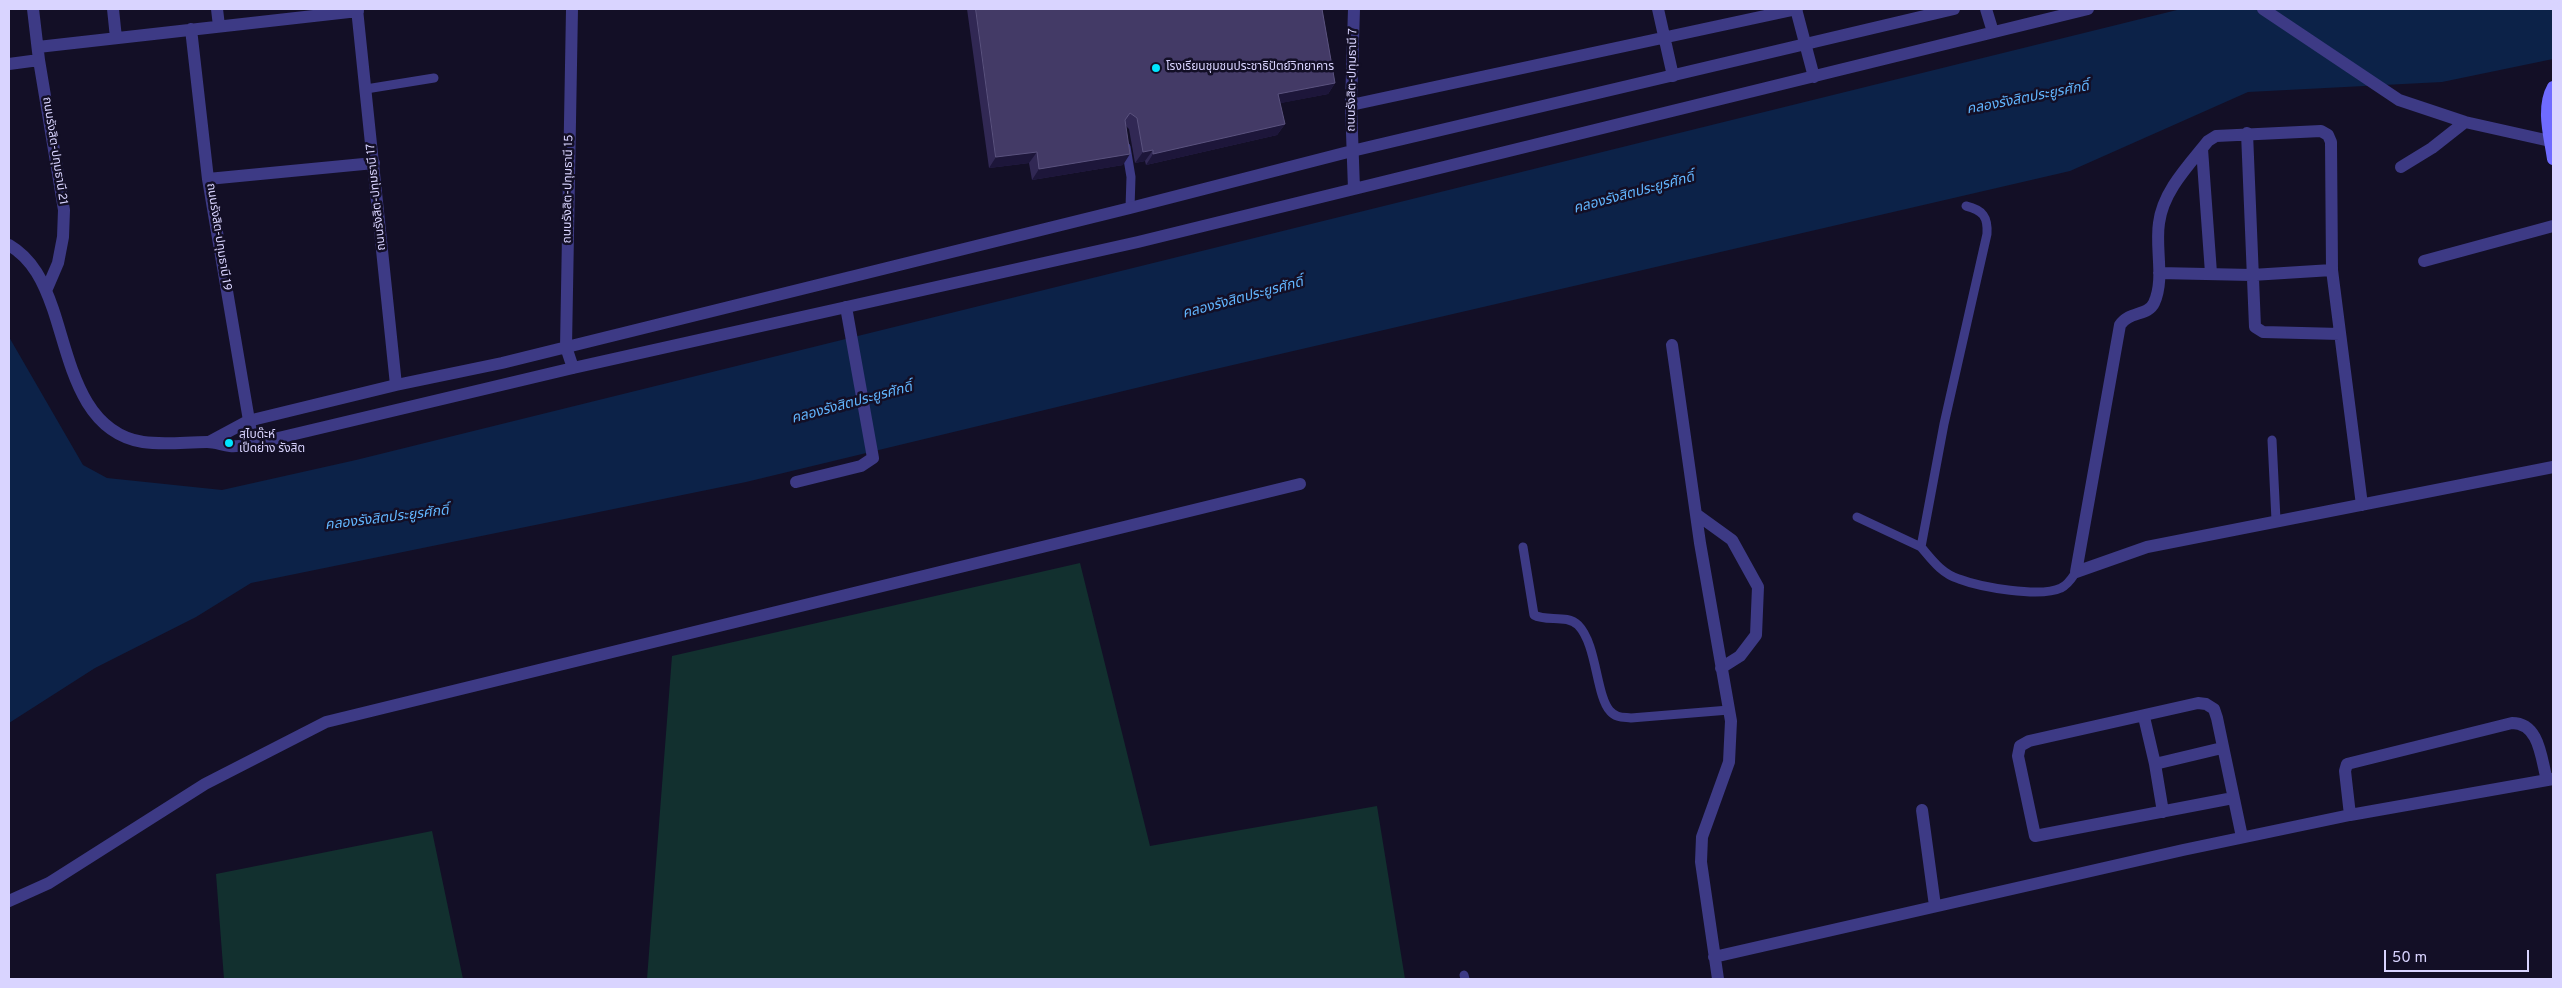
<!DOCTYPE html>
<html>
<head>
<meta charset="utf-8">
<style>
  body { margin:0 }
  #map { position:relative; width:2562px; height:988px; overflow:hidden; background:#130f26; font-family:Overpass,sans-serif }
  canvas { display:block }
  .frame { position:absolute; inset:0; border:10px solid #d9d4ff; pointer-events:none }
  .scale { position:absolute; left:2384px; top:950px; width:145px; height:22px; box-sizing:border-box; border:2px solid #d9d4ff; border-top:0; padding-left:6px; font-size:15px; line-height:18px; white-space:nowrap; color:#d9d4ff; -webkit-text-stroke:4px #130f26; paint-order:stroke }
</style>
</head>
<body>
<div id="map">
<canvas width="2562" height="988"></canvas>
<div class="frame"></div>
<div class="scale">50 m</div>
</div>
<script>
const c = document.querySelector('canvas').getContext('2d');
c.lineJoin = 'round';
function fill(path, color) {
  c.fillStyle = color;
  c.fill(path, 'evenodd');
}
function trace(path, color, width, dash) {
  c.strokeStyle = color;
  c.lineWidth = width;
  c.lineCap = dash ? 'butt' : 'round';
  c.setLineDash(dash || []);
  c.stroke(path);
}
function drawText(font, color, halo, rows, align = 'center') {
  c.font = font + ' Overpass,"Noto Sans Thai",sans-serif';
  c.lineWidth = 5;
  c.setLineDash([]);
  c.textBaseline = 'middle';
  c.strokeStyle = halo;
  c.fillStyle = color;
  for (const [text, x, y, turn = 0] of rows) {
    c.save();
    c.translate(x, y);
    c.rotate((+turn || 0) * Math.PI / 180);
    c.textAlign = isNaN(turn) ? turn : align;
    if (halo) c.strokeText(text, 0, 0);
    c.fillText(text, 0, 0);
    c.restore();
  }
}
const green = new Path2D(`
  M1080 563 1150 846 1377 806 1405 979H647L672 656Z
  M432 831 463 979H224L216 874Z`);
const water = new Path2D(`
  M2181 9H2553V59L2442 82 2248 92 2070 171 1194 374 746 482 251 583 196 617 95 668 9 723V337L83 465 107 478 222 490 356 460Z`);
const service = new Path2D(`
  M366 89 434 78
  M1126 147 1131 177 1130 208
  M1966 206C1983 210 1988 217 1987 234L1944 424 1921 547C1932 560 1942 574 1959 579 1980 587 2040 598 2061 588 2068 585 2072 578 2076 572
  M2272 440 2276 520
  M1857 517 1921 547
  M1523 547 1534 615C1546 622 1567 614 1578 625 1597 644 1596 696 1610 711 1616 718 1623 717 1631 718L1729 710
  M1464 975 1465 979`);
const minor = new Path2D(`
  M33 9 39 60 64 210 63 237 58 263 46 291
  M113 9 116 38
  M217 9 219 26
  M357 9 396 385
  M572 9 566 347 573 368
  M1658 9 1673 76
  M1796 9 1814 77
  M1986 9 1993 32
  M2263 9 2399 100 2465 122 2550 141
  M191 29 208 179 253 444
  M38 47 358 11
  M9 64 39 60
  M1351 105 1797 9
  M2247 133 2255 327 2263 332 2340 334
  M2202 149 2211 273
  M2401 167 2432 148 2465 122
  M208 179 374 163
  M1354 189 1351 105 1354 9
  M9 245C33 259 44 283 53 309 70 359 80 432 143 442 164 445 186 442 207 442 215 442 222 445 230 446 237 447 245 445 253 444L573 368 1138 242 2088 9
  M2424 261 2553 226
  M2159 273 2252 275 2332 270
  M1672 345 1700 543 1731 721 1729 762 1702 837 1701 862 1718 979
  M209 442 248 421 396 385 502 363 1130 208 1352 151 1954 9
  M796 482 861 466 873 458 846 307
  M2362 505 2332 270 2331 142 2328 135 2321 131 2216 136 2208 141C2189 165 2163 191 2159 223 2155 249 2165 279 2154 303 2148 316 2129 311 2120 325L2076 572 2147 547 2553 467
  M1696 514 1732 540 1758 587 1756 635 1740 656 1721 668
  M2144 717 2155 764 2163 812
  M2155 764 2222 748
  M2233 798 2035 836 2018 756 2020 746 2029 741 2198 703 2206 704 2214 709 2217 718 2242 837
  M1922 810 1935 906
  M2350 815 2345 771 2347 764 2512 723C2540 723 2541 759 2547 780
  M9 901 49 883 205 784 326 722 1300 484
  M1714 957 2183 850 2350 815 2553 779`);
const secondary = new Path2D(`
  M2553 87C2541 108 2550 137 2553 159`);
const wall = new Path2D(`
  M967 9H1322L1335 83 1328 94 1280 103 1285 124 1277 135 1146 165 1145 161 1135 163 1129 129 1126 126 1123 165 1032 180 1029 163 989 168Z`);
const shadedWall = new Path2D(`
  M1335 83 1328 94 1271 105 1278 94Z
  M1285 124 1277 135 1146 165 1153 154Z
  M1153 150 1145 161 1135 163 1143 152Z
  M1037 152 1029 163 989 168 996 157Z
  M1130 154 1123 165 1032 180 1039 169Z`);
const building = new Path2D(`
  M976 9H1322L1335 83 1278 94 1285 124 1153 154V150L1143 152 1137 118 1130 113 1125 120 1130 154 1039 169 1037 152 996 157Z`);
const markers = [
  [1156,68,5,"#00e5ff"],
  [229,443,5,"#00e5ff"]
];
const poiNames = [
  ["โรงเรียนชุมชนประชาธิปัตย์วิทยาคาร",1166,68],
  ["สุไบด๊ะห์",239,436],
  ["เป็ดย่าง รังสิต",239,450]
];
const streetNames = [
  ["ถนนรังสิต-ปทุมธานี 7",1353,80,-89],
  ["ถนนรังสิต-ปทุมธานี 21",54,151,81],
  ["ถนนรังสิต-ปทุมธานี 15",569,189,-89],
  ["ถนนรังสิต-ปทุมธานี 17",377,197,-96],
  ["ถนนรังสิต-ปทุมธานี 19",218,237,81]
];
const waterNames = [
  ["คลองรังสิตประยูรศักดิ์",2028,99,-11],
  ["คลองรังสิตประยูรศักดิ์",1634,194,-15],
  ["คลองรังสิตประยูรศักดิ์",1243,299,-15],
  ["คลองรังสิตประยูรศักดิ์",852,404,-15],
  ["คลองรังสิตประยูรศักดิ์",387,519,-7]
];
fill(green, '#12302f');
fill(water, '#0c2248');
trace(service, '#3d3a85', 9);
trace(minor, '#3d3a85', 12);
trace(secondary, '#6f6bff', 12);
fill(wall, '#312854');
fill(shadedWall, '#1d163a');
fill(building, '#433a66');
trace(building, '#5a527e', 1);
for (const [x, y, r, color] of markers) {
  const dot = new Path2D();
  dot.arc(x, y, r, 0, 2 * Math.PI);
  c.fillStyle = color;
  c.fill(dot);
  trace(dot, '#130f26', 2);
}
drawText('12px', '#d9d4ff', '#130f26', poiNames, 'left');
drawText('12px', '#d9d4ff', '#130f26', streetNames);
drawText('italic 14px', '#62b6ff', '#130f26', waterNames);
</script>
</body>
</html>
